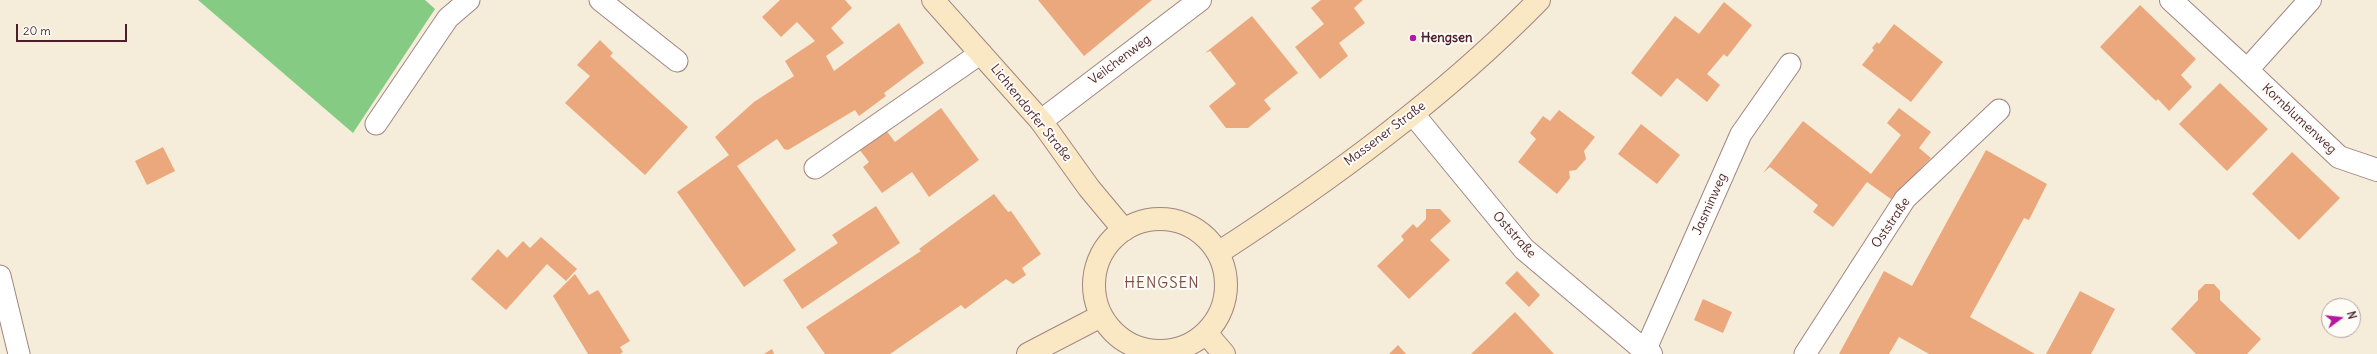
<!DOCTYPE html>
<html>
<head>
<meta charset="utf-8">
<style>
  body { margin:0 }
  #map { position:relative; width:2377px; height:354px; overflow:hidden; background:#f5ecd9; font-family:Delius,sans-serif }
  canvas { display:block }
  .north { position:absolute; left:2321px; top:298px; width:40px; height:40px; box-sizing:border-box; background:#fdfcf7; border:1px solid #b5a4a5; border-radius:50%; rotate:75deg; font-size:11px; font-weight:700; line-height:16px; text-align:center; color:#4a1f2b }
  .north::after { content:''; display:block; margin:auto; width:14px; height:18px; background:#b5179e; clip-path:polygon(50% 0,100% 100%,50% 72%,0 100%) }
  .scale { position:absolute; left:16px; top:24px; width:111px; height:18px; box-sizing:border-box; border:2px solid #4a1f2b; border-top:0; padding-left:5px; font-size:12px; line-height:14px; white-space:nowrap; color:#4a1f2b; -webkit-text-stroke:3px #fdfcf7; paint-order:stroke }
</style>
</head>
<body>
<div id="map">
<canvas width="2377" height="354"></canvas>
<div class="north">N</div>
<div class="scale">20 m</div>
</div>
<script>
const c = document.querySelector('canvas').getContext('2d');
c.lineJoin = 'round';
function fill(path, color) {
  c.fillStyle = color;
  c.fill(path, 'evenodd');
}
function trace(path, color, width, dash) {
  c.strokeStyle = color;
  c.lineWidth = width;
  c.lineCap = dash ? 'butt' : 'round';
  c.setLineDash(dash || []);
  c.stroke(path);
}
function drawText(font, color, halo, rows, align = 'center') {
  c.font = font + ' Delius,sans-serif';
  c.lineWidth = 4;
  c.setLineDash([]);
  c.textBaseline = 'middle';
  c.strokeStyle = halo;
  c.fillStyle = color;
  for (const [text, x, y, turn = 0] of rows) {
    c.save();
    c.translate(x, y);
    c.rotate((+turn || 0) * Math.PI / 180);
    c.textAlign = isNaN(turn) ? turn : align;
    if (halo) c.strokeText(text, 0, 0);
    c.fillText(text, 0, 0);
    c.restore();
  }
}
const green = new Path2D(`
  M198 0H425L435 9 353 133Z`);
const building = new Path2D(`
  M780 0H845L852 8 831 28 844 43 826 56 834 71 899 23 924 63 884 93 886 96 859 116 855 110 788 150 784 149 777 139 737 166 796 250 744 287 677 192 729 155 715 137 754 102 794 76 785 61 815 41 797 22 781 37 762 17Z
  M1038 0H1152L1084 56Z
  M1321 0H1363L1354 8 1365 23 1339 43 1348 56 1320 79 1295 47 1324 24 1311 8Z
  M1724 2 1752 25 1727 57 1724 54 1707 74 1720 85 1707 102 1677 78 1661 97 1631 73 1675 16 1699 34Z
  M2140 5 2196 59 2181 75 2192 87 2169 111 2158 99 2156 101 2100 47Z
  M1252 16 1298 73 1264 100 1271 109 1248 128H1226L1209 106 1236 84 1210 51 1205 53Z
  M1894 24 1943 62 1911 102 1862 65 1874 50 1872 48 1877 42 1879 44Z
  M600 40 613 53 610 56 688 127 645 175 565 103 590 76 577 65Z
  M2220 83 2268 129 2227 171 2179 124Z
  M941 108 979 160 929 197 912 172 882 193 863 167 869 162 859 149 885 129 895 142Z
  M1899 108 1931 132 1919 148 1931 158 1891 199 1867 182 1833 227 1813 212 1818 205 1770 167 1763 173 1803 121 1871 174 1901 135 1887 123Z
  M1559 110 1595 137 1584 151 1586 159 1576 170 1569 171 1570 178 1557 194 1518 162 1536 139 1530 133 1543 116 1550 121Z
  M1641 124 1680 155 1657 184 1618 154Z
  M163 147 175 171 147 185 135 161Z
  M1986 150 2047 184 2029 220 2024 218 1970 317 2035 354H1929L1899 337 1889 354H1839L1884 271 1912 286Z
  M2292 152 2340 198 2299 240 2252 194Z
  M994 194 1008 212 1011 211 1041 254 1022 268 1026 275 1013 284 1006 279 965 309 961 305 890 354H825L806 327 921 251 919 249Z
  M876 206 900 243 802 309 783 280 838 243 832 235Z
  M1426 209H1440L1451 221 1430 240 1450 260 1409 299 1377 266 1404 240 1401 236 1413 224 1417 228 1426 219Z
  M541 237 577 269 566 281 547 264 506 310 471 279 498 249 507 258 523 241 530 248Z
  M1517 271 1540 295 1529 307 1505 283Z
  M575 274 589 295 598 290 630 341 620 347 623 352 620 354H588L553 296Z
  M2205 284H2214L2220 291V300L2261 339 2247 354H2196L2171 329 2198 300V291Z
  M2080 291 2115 309 2091 354H2046Z
  M1703 299 1732 312 1723 333 1694 320Z
  M1515 312 1554 354H1471L1488 338Z
  M1398 345 1406 354H1389Z
  M772 349 774 354H764Z`);
const lane = new Path2D(`
  M600 0 677 61
  M376 124 448 18 469 0
  M815 168 981 53
  M0 276 19 354
  M1645 351 1741 134 1790 64
  M1805 354 1905 199 1999 110`);
const street = new Path2D(`
  M2171 0 2247 70
  M2310 0 2247 70 2339 157 2377 170
  M1413 114 1524 249 1645 351 1651 354
  M1041 121 1200 0`);
const secondary = new Path2D(`
  M933 0 1041 121 1089 188 1124 230
  M1094 285a66 66 0 1 1 132 0a66 66 0 1 1-132 0Z
  M1218 253C1332 179 1444 97 1539 0
  M1206 333 1224 354
  M1028 354 1101 316`);
const markers = [
  [1413,38,4,"#b5179e"]
];
const poiNames = [
  ["Hengsen",1421,38]
];
const streetNames = [
  ["Veilchenweg",1120,60,-37],
  ["Lichtendorfer Straße",1031,113,51],
  ["Kornblumenweg",2299,119,43],
  ["Massener Straße",1385,134,-37],
  ["Jasminweg",1710,204,-66],
  ["Oststraße",1891,223,-56],
  ["Oststraße",1514,235,48]
];
const quarterNames = [
  ["HENGSEN",1162,284]
];
fill(green, '#86cb84');
fill(building, '#eba87c');
trace(lane, '#a08682', 23);
trace(street, '#a08682', 24);
trace(secondary, '#a08682', 24);
trace(lane, '#fff', 21);
trace(street, '#fff', 22);
trace(secondary, '#fae7c3', 22);
for (const [x, y, r, color] of markers) {
  const dot = new Path2D();
  dot.arc(x, y, r, 0, 2 * Math.PI);
  c.fillStyle = color;
  c.fill(dot);
  trace(dot, '#fdfcf7', 1.5);
}
drawText('bold 13px', '#4a1f2b', '#fdfcf7', poiNames, 'left');
drawText('13px', '#4a1f2b', '#fdfcf7', streetNames);
c.letterSpacing = '1px';
drawText('15px', '#824f47', '#fdfcf7', quarterNames);
c.letterSpacing = '0px';
</script>
</body>
</html>
